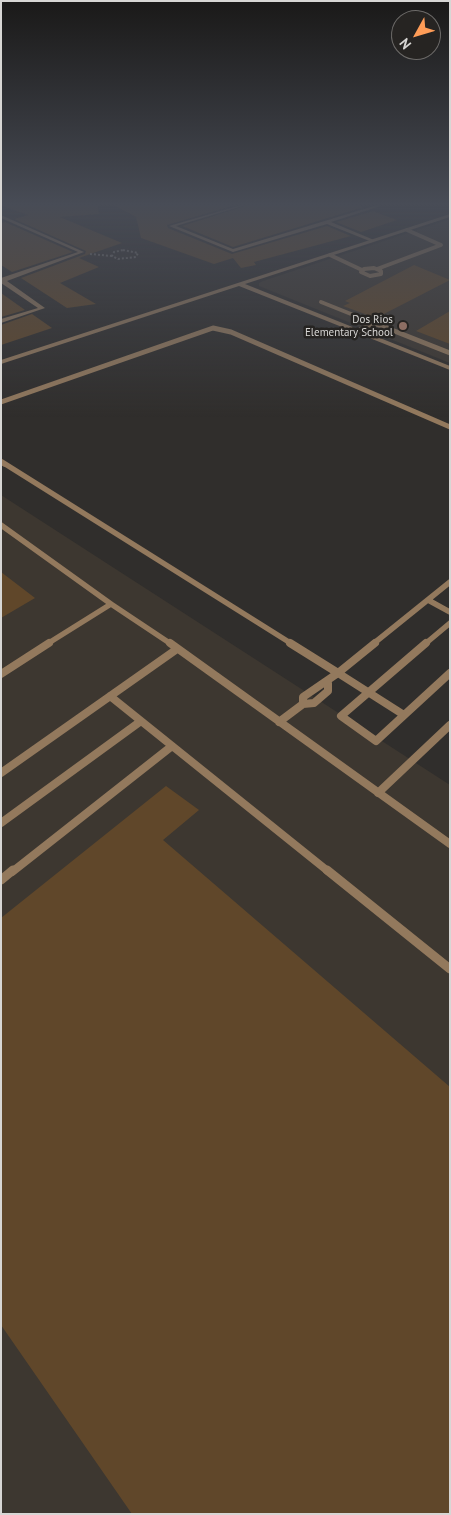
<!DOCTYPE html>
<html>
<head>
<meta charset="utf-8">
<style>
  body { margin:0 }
  #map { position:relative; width:451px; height:1515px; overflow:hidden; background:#302e2c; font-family:"PT Sans",sans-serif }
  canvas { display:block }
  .frame { position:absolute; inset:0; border:2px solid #d7d6d4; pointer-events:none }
  .north { position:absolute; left:391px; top:10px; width:50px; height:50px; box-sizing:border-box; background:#262422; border:1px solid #6d6b69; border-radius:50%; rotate:231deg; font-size:14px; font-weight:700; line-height:20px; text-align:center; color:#d7d6d4 }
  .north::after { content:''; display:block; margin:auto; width:18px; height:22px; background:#fe9c57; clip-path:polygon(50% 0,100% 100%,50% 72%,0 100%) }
</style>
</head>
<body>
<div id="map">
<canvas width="451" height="1515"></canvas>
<div class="frame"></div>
<div class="north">N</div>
</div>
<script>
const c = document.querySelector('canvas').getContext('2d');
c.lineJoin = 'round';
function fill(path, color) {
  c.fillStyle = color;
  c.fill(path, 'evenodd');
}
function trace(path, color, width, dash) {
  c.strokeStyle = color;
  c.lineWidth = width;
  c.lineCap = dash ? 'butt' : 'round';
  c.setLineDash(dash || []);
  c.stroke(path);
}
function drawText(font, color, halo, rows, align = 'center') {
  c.font = font + ' "PT Sans",sans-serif';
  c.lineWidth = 5;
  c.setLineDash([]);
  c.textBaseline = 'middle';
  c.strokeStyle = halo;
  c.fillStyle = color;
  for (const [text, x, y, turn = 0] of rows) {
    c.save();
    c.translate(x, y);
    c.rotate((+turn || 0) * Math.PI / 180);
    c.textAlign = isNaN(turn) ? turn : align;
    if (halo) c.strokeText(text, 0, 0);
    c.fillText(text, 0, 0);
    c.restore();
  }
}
const built = new Path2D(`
  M450 219V363L259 286V283L263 281Z
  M1 495 450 785V1514H1Z`);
const building = new Path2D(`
  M5 205H98L99 214 60 217 122 243 79 258 99 267 60 283 96 304 67 308 21 278 85 254 86 251 14 219 28 215 5 207Z
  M113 205H236L167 225 168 228 232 254 327 226 351 236 254 262 256 265 241 268 233 258 214 264 141 238 136 217Z
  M248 205H358L364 207 233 247 182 226Z
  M373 211 397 220 361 232 336 222Z
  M5 222 73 252 12 272 1 265V223Z
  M414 265 450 280 376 318 343 306 350 303 345 301Z
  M1 293 25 310 1 317Z
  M450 311V344L416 331Z
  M32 314 52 328 1 345V325Z
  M1 572 35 598 1 618Z
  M166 786 199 810 163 840 450 1087V1514H132L1 1325V918Z`);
const path = new Path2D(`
  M123 250 138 253 136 257 118 259 112 256 114 252Z
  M90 254 112 256`);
const serviceFar4 = new Path2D(`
  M330 255 362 270
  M374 268 381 271V274L370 276 361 272 364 269Z
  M377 269 441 245 407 230
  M321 302 366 320`);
const serviceFar3 = new Path2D(`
  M363 318 374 323
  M358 331 374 323 450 353
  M1 402 213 328 231 332 450 427
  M1 462 4 464`);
const serviceFar2 = new Path2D(`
  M2 462 292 644
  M1 525 111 604
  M428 600 450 612
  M47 644 111 604 171 644
  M373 644 450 582
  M425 644 450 623`);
const serviceFar1 = new Path2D(`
  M170 643 450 844
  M290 643 338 673 375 643
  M426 643 341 716 376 741 450 673
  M1 674 49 643
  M110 696 329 872
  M303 704V697L338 673 404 715
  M279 722 303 704 314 703 328 691V683
  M1 773 177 649
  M378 793 450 725
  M1 823 141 721
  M12 872 172 746`);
const service = new Path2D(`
  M327 870 450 969
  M1 880 13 870`);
const minor = new Path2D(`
  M241 205H246L176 226 233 249 377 205 381 206 331 222 374 240 372 242 327 224 233 252 169 226Z
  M1 215 84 252 7 281 45 308 1 323V319L38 308 1 283V278L78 252 1 218Z`);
const tertiary = new Path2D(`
  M450 214V217L245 284 450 366V370L239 286 1 364V360Z`);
const markers = [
  [403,326,5,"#8d6e63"]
];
const farPoinames = [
  ["Dos Rios",393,320],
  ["Elementary School",393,333]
];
fill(built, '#3d3730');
fill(building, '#60472a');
trace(path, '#7c7a78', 2, [2, 2]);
trace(serviceFar4, '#93795d', 4);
trace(serviceFar3, '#93795d', 5);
trace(serviceFar2, '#93795d', 5.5);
trace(serviceFar1, '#93795d', 8);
trace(service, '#93795d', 9);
fill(minor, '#93795d');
fill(tertiary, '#93795d');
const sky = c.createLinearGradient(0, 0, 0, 417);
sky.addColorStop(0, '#1a1918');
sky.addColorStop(0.49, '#484c56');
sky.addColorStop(1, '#484c5600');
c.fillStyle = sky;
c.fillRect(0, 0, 451, 417);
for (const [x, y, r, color] of markers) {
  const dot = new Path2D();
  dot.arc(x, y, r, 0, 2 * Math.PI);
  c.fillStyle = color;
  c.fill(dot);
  trace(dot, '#262422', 2);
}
drawText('11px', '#d7d6d4', '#262422', farPoinames, 'right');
</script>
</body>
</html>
